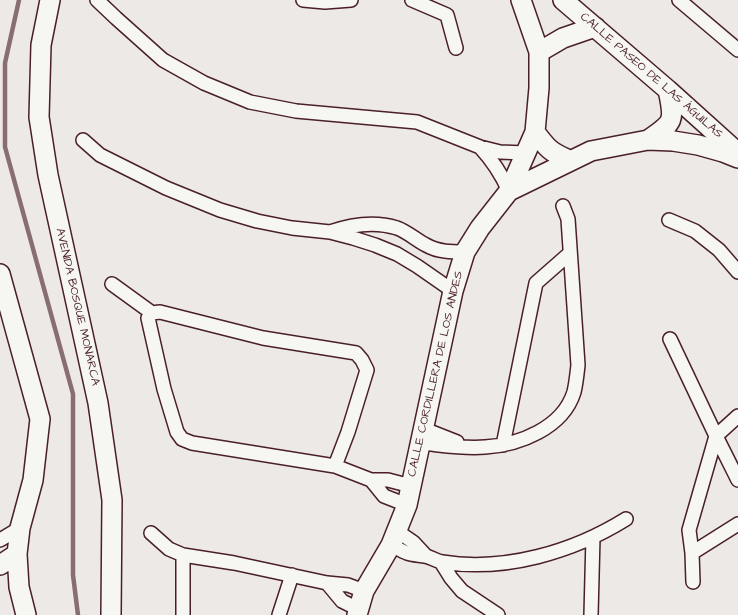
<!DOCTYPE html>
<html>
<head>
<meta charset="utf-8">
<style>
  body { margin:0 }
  canvas { display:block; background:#ece9e6 }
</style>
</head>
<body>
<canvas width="738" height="615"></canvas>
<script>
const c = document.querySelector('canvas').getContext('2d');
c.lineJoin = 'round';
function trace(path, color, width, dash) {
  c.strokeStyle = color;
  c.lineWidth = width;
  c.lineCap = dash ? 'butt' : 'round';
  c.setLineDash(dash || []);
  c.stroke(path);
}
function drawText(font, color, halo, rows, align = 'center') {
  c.font = font + ' "Architects Daughter",sans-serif';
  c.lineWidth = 3.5;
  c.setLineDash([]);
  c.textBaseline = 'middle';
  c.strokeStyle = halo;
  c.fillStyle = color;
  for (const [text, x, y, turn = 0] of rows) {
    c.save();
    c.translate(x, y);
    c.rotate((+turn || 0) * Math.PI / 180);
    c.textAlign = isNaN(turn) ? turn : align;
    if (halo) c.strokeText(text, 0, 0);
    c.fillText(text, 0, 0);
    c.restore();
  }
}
const stream = new Path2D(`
  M19 0 5 63V147L73 394V575L78 615`);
const street = new Path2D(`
  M97 0 116 18 163 60 204 83 250 102 296 111 417 122 480 147 500 152 525 153
  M303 0 325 2 351 0
  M412 0 447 15 456 48
  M679 0 738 50
  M83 140 100 155 166 188 220 210 257 221 292 228 330 232 353 238 375 245 397 254 417 266 453 291
  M480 147C493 161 501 173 509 191
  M669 220 695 231 719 250 738 272
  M330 232C350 225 375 221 397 228 408 232 416 240 426 245 438 252 452 252 465 252
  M112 284 152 313
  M670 339 716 436 738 480
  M424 429 457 442
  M421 443C442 445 464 449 485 447 519 445 563 428 574 392 576 384 577 374 578 365L568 219 563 206
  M503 445 536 283 569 254
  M335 466 348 432 367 370 362 360 356 353 263 338 160 312 152 313 148 318 164 389 177 432 182 439 192 443 335 466 371 480H388L411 486
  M371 480 384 496 407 505
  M397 531 413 542 426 556
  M151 533 169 549 183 555 234 563 327 583 348 585 364 591
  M0 540 20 528
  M391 545C396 547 401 551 407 553 412 555 419 555 425 556 431 557 436 561 442 562 505 572 573 552 626 519
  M692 553 738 524
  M441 562 451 578 462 591 498 615
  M693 582 692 553 689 530 716 436 738 416
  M327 583 342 601 358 609
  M183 615V555
  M279 615 292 575
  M591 615 593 537`);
const secondary = new Path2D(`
  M50 0 41 45 39 117 48 175 98 403 112 500 111 615
  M563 0 668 90 738 153
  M539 52 563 38 595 27
  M535 132C547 148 550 152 569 160
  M648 140C674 122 675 122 668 90
  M509 191 591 151 648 140 673 141 698 145 723 152 738 158
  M0 274 40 419 33 480 20 528 17 554 19 587 26 615
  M0 565 17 554
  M357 615 364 591 391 545 407 505 453 291 465 252 480 228 509 191 535 132 539 88V52L521 0`);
const streetNames = [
  ["CALLE PASEO DE LAS ÁGUILAS",651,76,41],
  ["AVENIDA BOSQUE MONARCA",77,307,77],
  ["CALLE CORDILLERA DE LOS ANDES",436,374,-77]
];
trace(stream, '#886e73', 4.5);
trace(street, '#4a1f2b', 16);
trace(secondary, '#4a1f2b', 22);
trace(street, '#f6f6f2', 13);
trace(secondary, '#f6f6f2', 19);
drawText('12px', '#4a1f2b', '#f6f6f2', streetNames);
</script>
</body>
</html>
